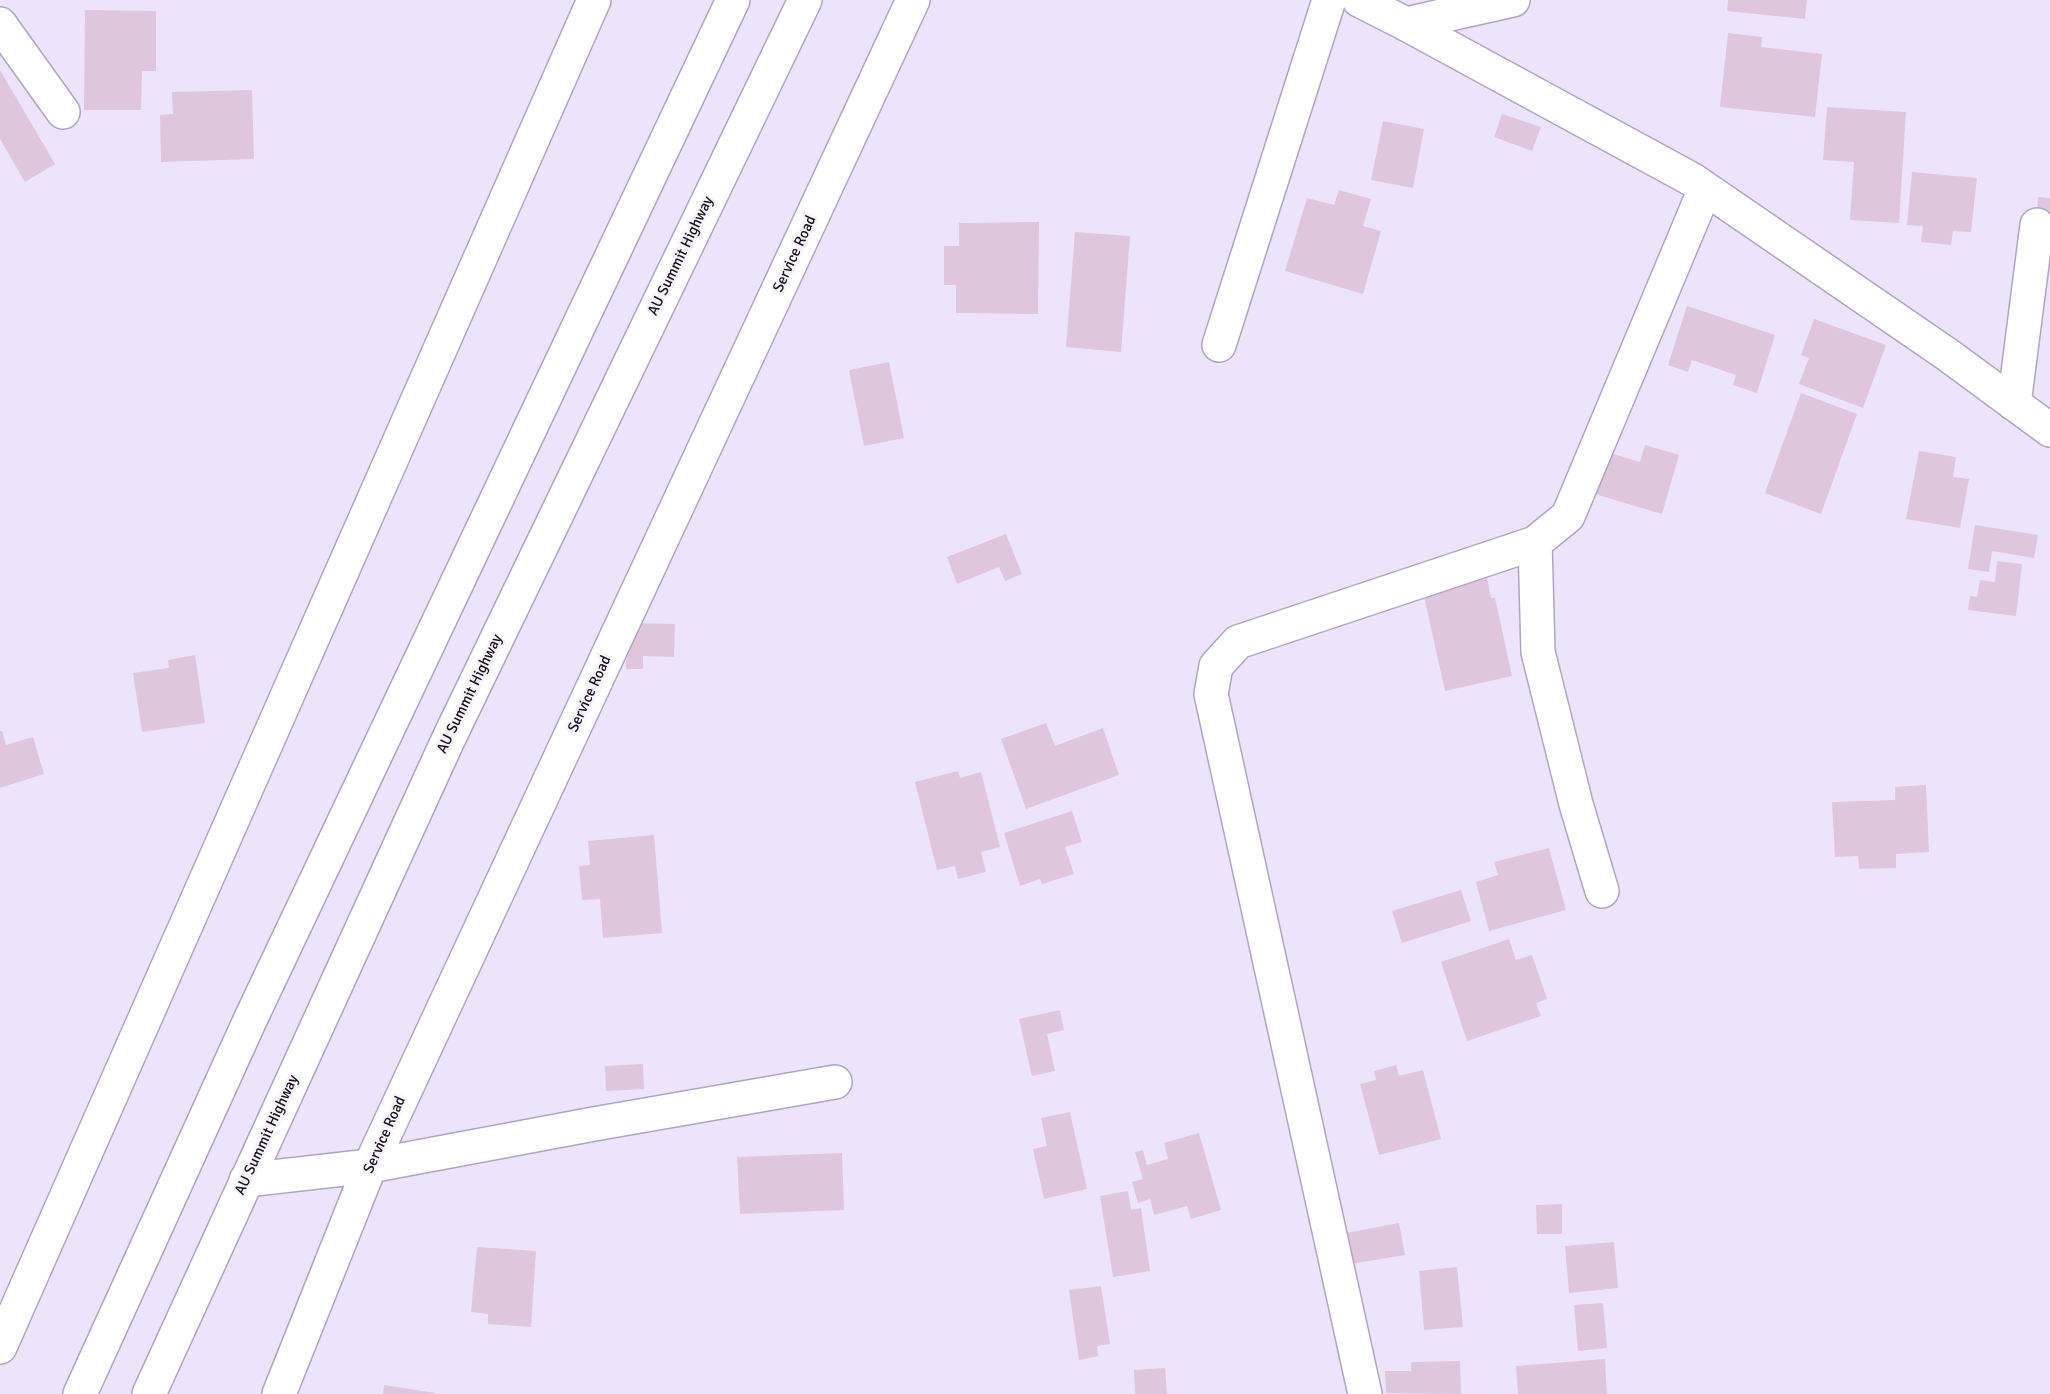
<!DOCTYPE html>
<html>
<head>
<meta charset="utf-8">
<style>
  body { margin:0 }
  canvas { display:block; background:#ede4fc }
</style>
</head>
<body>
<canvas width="2050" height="1394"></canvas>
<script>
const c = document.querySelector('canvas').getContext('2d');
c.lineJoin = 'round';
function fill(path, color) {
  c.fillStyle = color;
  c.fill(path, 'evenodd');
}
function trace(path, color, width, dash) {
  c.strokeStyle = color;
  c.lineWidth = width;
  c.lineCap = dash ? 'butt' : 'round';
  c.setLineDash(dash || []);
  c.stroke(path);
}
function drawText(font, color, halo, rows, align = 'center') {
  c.font = font + ' Signika,sans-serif';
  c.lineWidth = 6;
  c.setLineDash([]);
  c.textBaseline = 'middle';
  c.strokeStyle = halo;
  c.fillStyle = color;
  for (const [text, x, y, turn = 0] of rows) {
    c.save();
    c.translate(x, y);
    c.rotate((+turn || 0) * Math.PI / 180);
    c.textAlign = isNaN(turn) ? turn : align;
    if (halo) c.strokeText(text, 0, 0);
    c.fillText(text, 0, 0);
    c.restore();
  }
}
const building = new Path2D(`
  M1728 0H1807L1805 19 1727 11Z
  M85 10 156 11V71H142L141 110H84Z
  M1728 33 1762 37 1761 47 1822 54 1815 117 1720 107Z
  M0 70 55 164 25 182 0 139Z
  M252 90 254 159 161 162 160 115 173 114 172 92Z
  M1827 107 1906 112 1899 223 1850 220 1854 162 1823 160Z
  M1502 114 1541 127 1532 151 1494 137Z
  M1383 121 1424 129 1413 188 1371 180Z
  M1912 172 1977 178 1971 232 1953 231 1951 245 1921 242 1923 226 1907 225Z
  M1339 190 1371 199 1363 226 1381 231 1363 294 1285 271 1307 198 1334 205Z
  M2038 197 2050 198V217H2037Z
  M1039 222 1038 314 956 313V285H944V246H959V223Z
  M1075 232 1130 236 1121 352 1066 347Z
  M1687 306 1775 335 1757 393 1733 385 1736 375 1692 360 1688 372 1668 365Z
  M1814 319 1886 345 1863 408 1799 384 1809 358 1801 355Z
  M889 362 904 438 864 446 849 370Z
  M1801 393 1857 414 1821 514 1765 493Z
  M1645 445 1679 455 1662 514 1595 494 1607 452 1640 462Z
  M1919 451 1956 457 1953 477 1969 479 1960 528 1906 519Z
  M1975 525 2038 535 2034 558 1992 551 1989 572 1968 569Z
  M1006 534 1022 574 1005 581 999 567 957 584 947 557Z
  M1997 561 2022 564 2016 616 1968 610 1970 596 1977 597 1980 580 1995 582Z
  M1487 578 1491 598H1495L1512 676 1445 691 1423 592Z
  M628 623 675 624 674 657 643 656V669H626Z
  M195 655 205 723 142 732 133 673 169 668 168 660Z
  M1046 723 1055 746 1103 728 1119 775 1026 809 1001 739Z
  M0 731H2L6 745 33 737 44 774 0 788Z
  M958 771 960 778 981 772 1000 847 981 852 986 872 958 879 955 866 937 870 915 782Z
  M1926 785 1929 852 1896 854V868L1859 869 1858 856 1835 857 1832 802 1895 800V787Z
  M1072 811 1082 842 1065 847 1074 874 1042 884 1040 879 1020 886 1004 833Z
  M654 835 662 933 603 938 600 899 582 900 579 866 590 865 588 841Z
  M1549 848 1566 910 1489 931 1476 882 1498 875 1494 862Z
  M1461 890 1471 921 1402 943 1392 911Z
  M1509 939 1516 960 1532 955 1547 999 1536 1003 1541 1016 1467 1041 1441 962Z
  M1060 1010 1064 1030 1047 1034 1055 1071 1032 1076 1019 1019Z
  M643 1064 644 1089 606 1091 605 1066Z
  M1396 1065 1399 1076 1423 1070 1441 1139 1379 1155 1360 1084 1376 1080 1374 1071Z
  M1070 1112 1087 1189 1044 1199 1033 1149 1047 1146 1041 1118Z
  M1199 1133 1221 1210 1191 1219 1187 1206 1154 1215 1150 1199 1138 1203 1132 1182 1143 1179 1135 1152 1143 1150 1147 1165 1168 1159 1164 1143Z
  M842 1153 844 1210 740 1214 737 1157Z
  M1128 1191 1131 1210 1141 1208 1150 1271 1113 1277 1100 1196Z
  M1562 1204V1234H1537L1536 1205Z
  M1399 1223 1405 1255 1351 1264 1346 1233Z
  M1614 1242 1618 1288 1569 1293 1565 1246Z
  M477 1247 536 1251 531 1327 488 1324V1314L471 1312Z
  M1457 1267 1463 1327 1424 1330 1419 1271Z
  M1101 1286 1110 1344 1097 1346 1098 1356 1079 1360 1069 1290Z
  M1603 1303 1607 1348 1578 1351 1574 1305Z
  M1605 1359 1607 1394H1518L1516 1366Z
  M1460 1361 1461 1394 1386 1393 1385 1371H1411V1362Z
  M1165 1368 1167 1394H1135L1134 1370Z
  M384 1385 435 1393V1394H383Z`);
const street = new Path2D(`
  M0 24 63 112
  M1406 24 1513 0
  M1219 345 1329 0
  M2014 404 2037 225
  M1535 543 1538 652 1576 804 1602 891
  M246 1180 370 1166 594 1124 835 1082
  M0 1347 594 0
  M279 1394 370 1166 913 0
  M1365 1394 1211 694 1216 666 1238 642 1535 543 1568 516 1705 189`);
const secondary = new Path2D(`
  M1359 0 1406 24 1693 180 1948 355 2050 430`);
const primary = new Path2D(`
  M80 1394 251 1018 733 0
  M149 1394 448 740 805 0`);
const streetNames = [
  ["Service Road",795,254,-65],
  ["AU Summit Highway",681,256,-64],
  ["AU Summit Highway",470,694,-64],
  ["Service Road",590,694,-65],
  ["AU Summit Highway",267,1135,-65],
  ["Service Road",385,1135,-66]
];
fill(building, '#dec6dd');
trace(street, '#afa5c1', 36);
trace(secondary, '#afa5c1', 36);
trace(primary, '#afa5c1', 36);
trace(street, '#fff', 33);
trace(secondary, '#fff', 33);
trace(primary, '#fff', 33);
drawText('15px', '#110e18', '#f7f5fb', streetNames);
</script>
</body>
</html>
